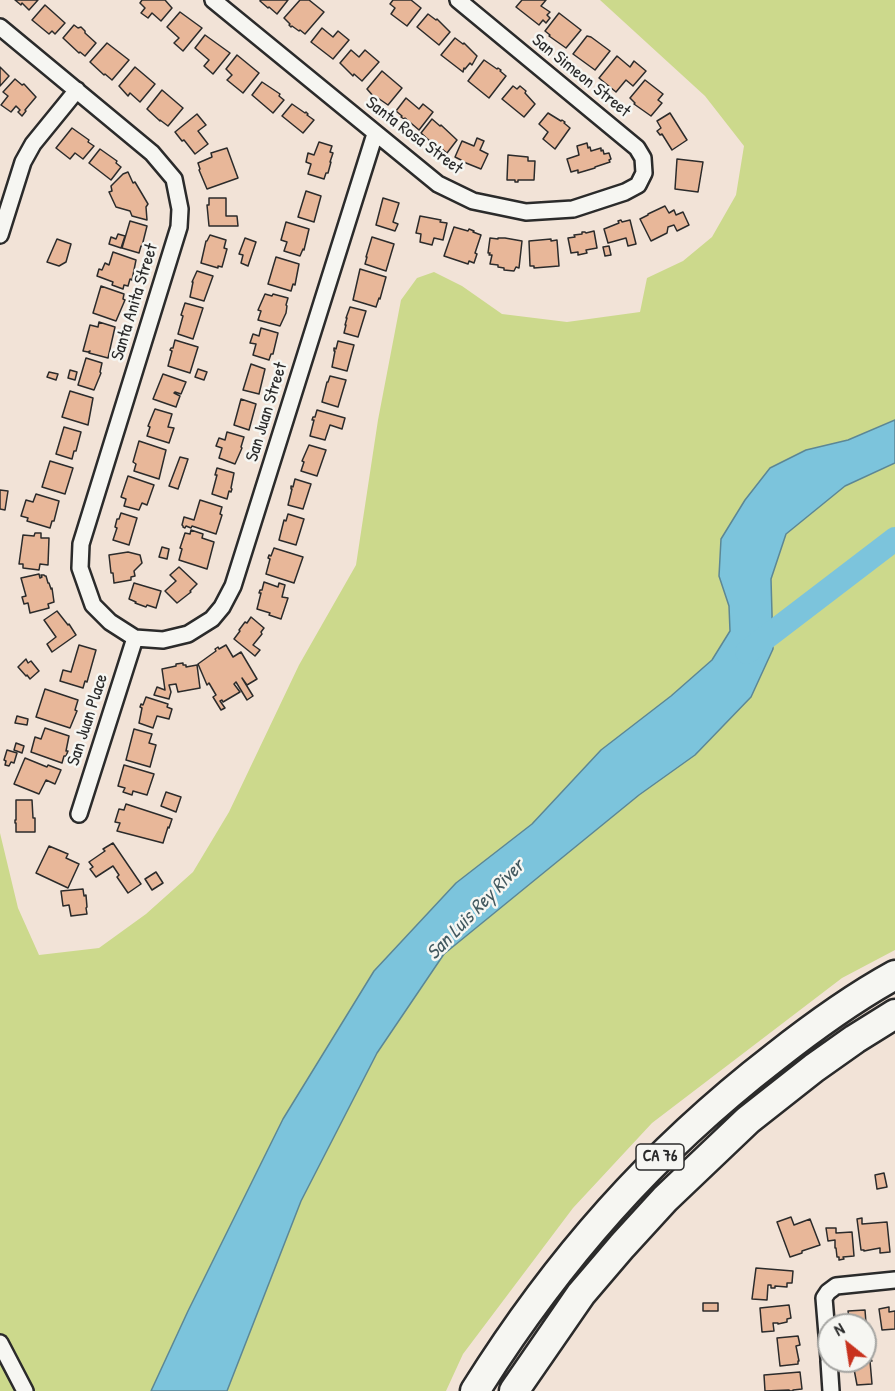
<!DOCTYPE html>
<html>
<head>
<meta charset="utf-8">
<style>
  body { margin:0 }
  #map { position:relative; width:895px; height:1391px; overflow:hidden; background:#f2e3d7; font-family:"Patrick Hand",sans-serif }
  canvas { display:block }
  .north { position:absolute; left:817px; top:1313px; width:60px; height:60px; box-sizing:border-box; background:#f6f6f2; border:2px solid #a5a5a2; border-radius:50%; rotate:330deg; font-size:16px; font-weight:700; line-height:24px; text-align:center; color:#2b2b2b }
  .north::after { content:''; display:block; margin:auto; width:21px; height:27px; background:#c8321e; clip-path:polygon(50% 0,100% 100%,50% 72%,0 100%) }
</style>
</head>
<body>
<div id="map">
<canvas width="895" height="1391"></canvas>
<div class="north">N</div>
</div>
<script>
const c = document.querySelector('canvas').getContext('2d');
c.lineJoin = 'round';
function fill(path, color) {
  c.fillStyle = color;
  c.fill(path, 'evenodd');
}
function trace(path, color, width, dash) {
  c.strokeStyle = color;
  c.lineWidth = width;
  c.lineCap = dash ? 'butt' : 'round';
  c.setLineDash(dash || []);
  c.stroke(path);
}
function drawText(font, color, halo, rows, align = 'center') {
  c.font = font + ' "Patrick Hand",sans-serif';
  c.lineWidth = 5;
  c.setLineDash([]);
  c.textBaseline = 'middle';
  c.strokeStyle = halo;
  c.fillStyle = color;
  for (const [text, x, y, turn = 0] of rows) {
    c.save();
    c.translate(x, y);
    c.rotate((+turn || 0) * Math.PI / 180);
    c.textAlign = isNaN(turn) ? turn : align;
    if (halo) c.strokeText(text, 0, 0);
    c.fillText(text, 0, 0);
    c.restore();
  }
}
const green = new Path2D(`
  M600 0H895V420L848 440 806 450 770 468 745 500 721 539 719 576 729 606 730 631 712 660 671 696 601 750 532 824 456 883 374 971 283 1119 188 1311 151 1391H0V833L18 908 39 955 99 948 146 914 193 872 229 812 299 665 356 565 378 420 401 300 417 278 434 272 462 286 502 314 567 322 640 312 647 278 683 261 712 237 736 195 744 146 705 96Z
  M895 463V950L842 978 652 1123 573 1208 463 1354 446 1391H227L301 1201 377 1053 444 953 639 795 695 755 773 649 771 579 786 534 845 486Z`);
const water = new Path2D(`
  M895 420V463L845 486 786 534 771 579 773 649 751 697 695 755 639 795 444 954 377 1053 301 1201 227 1391H151L188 1311 283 1119 374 971 456 883 532 824 601 750 671 696 712 660 730 631 729 606 719 576 721 539 745 500 770 468 806 450 848 440Z`);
const river = new Path2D(`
  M747 652 895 539`);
const building = new Path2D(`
  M15 0H38L29 10 22 3 21 5Z
  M142 0H165L172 8 161 21 152 13 148 18 141 13 145 8 140 3Z
  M261 0H260H288L277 14 269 7 268 8 260 1Z
  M300 0H309L324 12 305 34 300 30 299 31 292 26 291 27 289 25 290 24 284 18Z
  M393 0H411L421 8 407 26 391 14 395 8 390 4Z
  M522 0H546L541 6 550 12 547 15 550 18 546 23 543 20 539 25 516 7Z
  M45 5 65 23 55 34 52 31 49 34 32 20Z
  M180 12 202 28 183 51 174 43 179 38 167 27Z
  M559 13 581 30 566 48 549 36 550 35 545 31Z
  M428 14 436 20 437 19 450 32 439 45 417 27Z
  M74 25 78 28 81 27 85 31V33L96 43 85 56 80 52 79 53 63 38Z
  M322 28 333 37 338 31 349 40 333 59 311 42Z
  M205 35 230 53 213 74 204 66 209 60 195 48Z
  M587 36 591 37 610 51 595 70 573 54Z
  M455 38 463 44 464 43 477 56 472 65 470 63 465 69 464 68 463 72 441 55Z
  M107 43 129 60 112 80 105 74 104 75 90 62Z
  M351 50 359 57 365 50 379 62 362 81 354 74 353 76 340 63Z
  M237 55 259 73 243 93 227 80 232 75 226 69Z
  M617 56 630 67 634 61 646 71 633 86 626 80 616 92 599 78Z
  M484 60 497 69 498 68 501 70 500 71 506 76 489 98 468 81Z
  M0 67 9 76 0 86Z
  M135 67 155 84 140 102 130 93 128 96 119 86Z
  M382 71 402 88 388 105 375 96 374 97 367 89Z
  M15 79 22 85 24 84 36 97 25 110 26 111 22 116 18 112 20 110 16 106 11 112 1 105 8 96 3 92Z
  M645 80 663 94 658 100 662 103 651 116 634 104 635 103 630 98Z
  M262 82 280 94 279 96 284 100 273 113 252 95Z
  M513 86 517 89 520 86 526 91 525 93 535 104 524 117 502 99Z
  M162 90 183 108 168 126 160 120V121L147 109Z
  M406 98 419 109 423 104 433 112 419 130 405 118 404 119 401 117 402 116 396 111Z
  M292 104 305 113 306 112 308 114 307 115 314 120 303 133 282 116Z
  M548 113 561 121 562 120 565 122 564 123 570 128 555 149 543 139 548 132 539 124Z
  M670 113 687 140 672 150 662 134 660 135 657 131 661 128 657 121Z
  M197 114 206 125 198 131 208 144 195 154 184 140 182 141 175 132Z
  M432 119 440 126 441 125 457 140 447 153 432 141 431 142 421 133Z
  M72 128 89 140 88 142 94 146 83 159 75 153 70 159 56 148Z
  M477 138 484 141 480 150 488 154 481 169 461 161V160L455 157 462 141 474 146Z
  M319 142 332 146 330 152 333 153 330 162H331L328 173H326L324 179 308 174 311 164 306 162 308 153 314 155Z
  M587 143 588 148 590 147 591 151 601 148V151L603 150 604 154 609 153 611 159 609 160 610 162 595 167V168L578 173V170L571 172 567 159 579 155 577 146Z
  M227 148 238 178 207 189 199 170 200 169 198 163 212 157 211 153Z
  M100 149 117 161 116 163 121 167 111 180 89 163Z
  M508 155 528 157V161H535L534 180H518V182H515V180H507Z
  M677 159 703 162 698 192 675 189Z
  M128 172 133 183 135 182 148 204 146 207 147 220 132 216 130 211 116 207 109 192 112 191 111 186 123 174Z
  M306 191 321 196 314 222 298 217Z
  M209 198H226V216H237L238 226H209L207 205H209Z
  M383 198 399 203 393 222 398 224 395 231 376 225Z
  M665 206 669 213 674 210 676 215 683 212 689 225 677 231 674 225 668 227 667 233 651 241 640 219 648 215V214Z
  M420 216 441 220 440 222 447 223 443 240 434 238 432 245 420 242 421 234 416 233Z
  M621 220 622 222 630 220 636 244 628 246 626 238 608 243 604 229 619 223 618 221Z
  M130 221 147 226 142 246H141L139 253 122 248Z
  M286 222 309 229 304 250 303 249 300 256 284 251 287 242 281 240Z
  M454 227 468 231 469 229 474 231 473 232 481 235 475 253 477 254 474 263 469 261 468 264 444 256Z
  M594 231 597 248 586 250 587 253 578 255V252L571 253 568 238 575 237 574 235 582 234V232H585L586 233Z
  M118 234 125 236 121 248 109 244 111 237 116 239Z
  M210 235 226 240 224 248 227 249 222 267 218 266V268L201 263 206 241H207Z
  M372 237 394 244 386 271 365 264 367 257H366Z
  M245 238 256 242 248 266 241 263 243 255 239 254Z
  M490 238 498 239V238H505L522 241 519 268 516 267 514 271 504 270V268L498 267V265L490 264 492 255H489L490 253H488Z
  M57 239 71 244 66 262 59 266 47 262Z
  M551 239V241L557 240 559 266 534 268V266H530L529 241Z
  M609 246 611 255 605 256 603 247Z
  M113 252 136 260 132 280 130 279 128 286 124 285 123 289 112 285 113 282 97 276 99 269 102 270 105 263 109 265Z
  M276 257 299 264 295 285 293 284 291 291 268 284Z
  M360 269 386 277 380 299 379 298 376 307 353 300Z
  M197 271 213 276 204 301 190 297 193 282H192Z
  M101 286 124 294 123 299 125 300 116 321 93 313Z
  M265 294 272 296 273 294 288 298 286 305 287 306 286 313 280 326 258 320 261 311 258 310Z
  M185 303 203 308 193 339 178 334 183 316 181 315Z
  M350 307 366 311 358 337 344 333 346 325H345L347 318H346Z
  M99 322 115 327 108 358 89 353 90 351 88 352 83 351 90 325 98 327Z
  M261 328 278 333 273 354H271L269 360 253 355 256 344 250 343 253 334 259 336Z
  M175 340 198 347 190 373 168 366 172 351 170 350 171 348H173Z
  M338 341 354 345 347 371 332 367 335 351H334V348L336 349Z
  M86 358 102 363 100 372 101 373 94 390 78 385Z
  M251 364 265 369 259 394 243 390Z
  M198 369 207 372 204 380 195 377Z
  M70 370 77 372 75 380 68 378Z
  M49 372 58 374 56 380 47 377Z
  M163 374 186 382 181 394 175 392 174 393 180 396 176 407 153 399Z
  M330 376 346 380 338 407 322 402 327 382H328Z
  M70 391 93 398 88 425 62 417Z
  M241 399 256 404 249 430 234 425Z
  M155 409 172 414 168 427 174 428 169 443 147 436 150 427 148 426Z
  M317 410 345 418 342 429 330 425 325 440 310 436 314 420H312L313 417H315Z
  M64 427 81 432 76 451H74L72 459 56 454Z
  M227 432 244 437 241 447 242 448 235 464 219 458 222 448 216 446 219 438 225 440Z
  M139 441 166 450 159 479 134 471 136 464 133 462Z
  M309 445 326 450 317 476 301 471 304 462 302 461Z
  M180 457 188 459 178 489 169 486Z
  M50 461 73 468 65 494 42 487Z
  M217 468 234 473 231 488 232 489 231 492 229 491 227 499 212 494 217 475H215Z
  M128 476 154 485 147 505 142 503 139 510 124 506 126 499 121 497Z
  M295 479 311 484 303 509 288 505 292 489H291V486L293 487Z
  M0 490 8 491 5 510 0 509Z
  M36 494 59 501 54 521H52L50 528 27 521 28 518 21 516 26 500 33 502Z
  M200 500 222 507 220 514 222 515 216 534 192 526 191 528 186 526 185 528 183 527V526L182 525 184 517 194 520Z
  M121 513 137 518 129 545 113 540 117 528 115 527 117 519H119Z
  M288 514 304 519 296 545 279 540 284 520 286 521Z
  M191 530 203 534 202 538 214 542 207 569 179 560 182 549 180 548 185 533 190 534Z
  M35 533H41V538H49L48 565 40 564 39 570 23 568V564H19L23 535 34 536Z
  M162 547 169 549 167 559 159 557Z
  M274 548 303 557 294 583 266 574 270 559 268 558 269 555 271 556Z
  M128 552 140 555 142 563 134 571 135 576 131 577V580L114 583 113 573H111L109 555Z
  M179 567 197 584 190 591 191 592 177 603 165 591 176 581 170 575Z
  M39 574 40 578 42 577 41 575H44L45 576H46L48 583H49L51 589 52 588 54 602 48 604 49 608 30 613 28 603 24 604 22 597 26 596 21 578Z
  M264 582 278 587 279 583 285 585 282 597 288 598 281 619 269 615 270 613 257 609 261 593H259L260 590H262Z
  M134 583 161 591 156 608 147 605 146 607 135 603 136 602 129 599Z
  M57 611 68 625 69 624 76 635 52 652 47 644 56 637 44 620Z
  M251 617 264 628 261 632 262 634 253 645 260 650 255 656 234 639 240 631 239 630 245 622 247 623Z
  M79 645 96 650 87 682 85 681 83 688 60 681 63 670 71 672Z
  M226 645 233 657 241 652 257 679 247 685 242 678 253 696 247 700 236 682 234 684 240 692 223 702 222 700 220 701 225 708 221 710 213 697 216 695 209 683 207 685 198 664 216 651 215 649 218 647 219 649Z
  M26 659 28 663 31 661 39 671 30 679 27 675 26 676 18 667Z
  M183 663V665H186V667L197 665 200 688 178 692 176 684 169 685 171 692 169 699 154 695 157 687 165 690 162 669 176 666V664Z
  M45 689 78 700 75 710 77 711 70 728 36 717Z
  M146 697 168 704 167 707 172 709 169 719 157 716 153 728 139 723 142 708 140 707 141 704 143 705Z
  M17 716 28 719 27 725 15 723Z
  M45 728 69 736 66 751H68L66 756H64L62 763 31 752 35 737 41 739Z
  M134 729 152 734 149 743 156 745 150 767 126 760Z
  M16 743 24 746 22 753 14 750Z
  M7 750 17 753 14 763 11 762 9 766 5 765 6 761 4 760Z
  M25 758 47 767 48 765 61 770 55 784 46 780 39 794 14 784Z
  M124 765 154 774 147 795 133 791 132 795 123 792 125 788 118 786Z
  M166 792 181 797 176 812 161 806Z
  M16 800H32L33 818H35V832H16V823H15V820H16Z
  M126 804 172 819 169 828 168 827 163 843 117 831 120 823 115 822 119 809 124 810Z
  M113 843 141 884 128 893 117 877 119 875 113 866 96 877 90 869 93 867 89 862 105 851 103 849Z
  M49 846 68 854 66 858 79 864 68 888 36 873Z
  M156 872 163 883 152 890 145 879Z
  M83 889 84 896 86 895 87 907 86 908 87 914 71 916 69 905 63 906 61 891Z
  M884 1173 887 1187 877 1189 875 1175Z
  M791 1217 794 1225 810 1219 820 1245 802 1251V1253L790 1257 777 1222Z
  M862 1218V1224L887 1222 890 1252 880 1253V1248L864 1251V1250H861L857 1219Z
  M826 1228H836V1233L852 1232 854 1256 843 1257 844 1259 839 1260V1257H837L836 1248H835V1240L828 1241Z
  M756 1268 793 1271 792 1283H787V1287L775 1286V1288H771V1285H768L767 1300 752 1299Z
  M703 1303H718V1311H703Z
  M789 1305 791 1318 787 1319V1322L778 1324V1323H773L774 1331 762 1332 760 1308Z
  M889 1307V1312L895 1311V1329L882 1330 879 1309Z
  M865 1310 867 1336H865V1325H850L848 1311Z
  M798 1336 800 1345 796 1346 799 1361H798V1364L780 1366 777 1338Z
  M869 1355 872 1361H870L872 1384 857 1385 854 1369H852L851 1361H865V1356Z
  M800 1372 802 1389 793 1390V1391H790L789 1390 765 1391 764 1375Z`);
const street = new Path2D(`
  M213 0 438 184 473 201 526 212 573 209 625 192 638 185 644 173 643 158 637 148 458 0
  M0 27 152 153 174 179 180 209 179 227 81 544 80 568 93 605 110 622 135 638 163 640 188 634 212 619 222 607 233 586 375 134
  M0 235 23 162 33 144 77 90
  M79 814 135 638
  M0 1343 25 1391
  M829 1359 824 1298 828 1292 836 1286 895 1280
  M829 1361 831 1391`);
const highway = new Path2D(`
  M475 1391C557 1260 652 1152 775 1057 813 1027 853 998 895 975
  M514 1391 581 1294 622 1246 665 1199 748 1120 814 1068 855 1039 895 1014`);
const shields = [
  [660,1157,48]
];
const shieldNames = [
  ["CA 76",660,1157]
];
const streetNames = [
  ["San Simeon Street",581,76,39],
  ["Santa Rosa Street",414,136,37],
  ["Santa Anita Street",135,302,-73],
  ["San Juan Street",267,412,-73],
  ["San Juan Place",88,720,-72]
];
const waterNames = [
  ["San Luis Rey River",476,910,-46]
];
fill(green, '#ccd98c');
fill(water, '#7cc4dc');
trace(water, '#5c8795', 1.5);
trace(river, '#7cc4dc', 24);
fill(building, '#e8b799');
trace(building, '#2b2b2b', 1.5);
trace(street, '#2b2b2b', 20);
trace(highway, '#2b2b2b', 33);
trace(street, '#f6f6f2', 15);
trace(highway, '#f6f6f2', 28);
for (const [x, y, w] of shields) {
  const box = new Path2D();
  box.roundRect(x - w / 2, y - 13, w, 26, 4.5);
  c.fillStyle = '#f6f6f2';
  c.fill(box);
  trace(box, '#2b2b2b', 1.5);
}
drawText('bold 16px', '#2b2b2b', null, shieldNames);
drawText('18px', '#2b2b2b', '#f6f6f2', streetNames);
drawText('italic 20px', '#435960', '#f6f6f2', waterNames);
</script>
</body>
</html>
